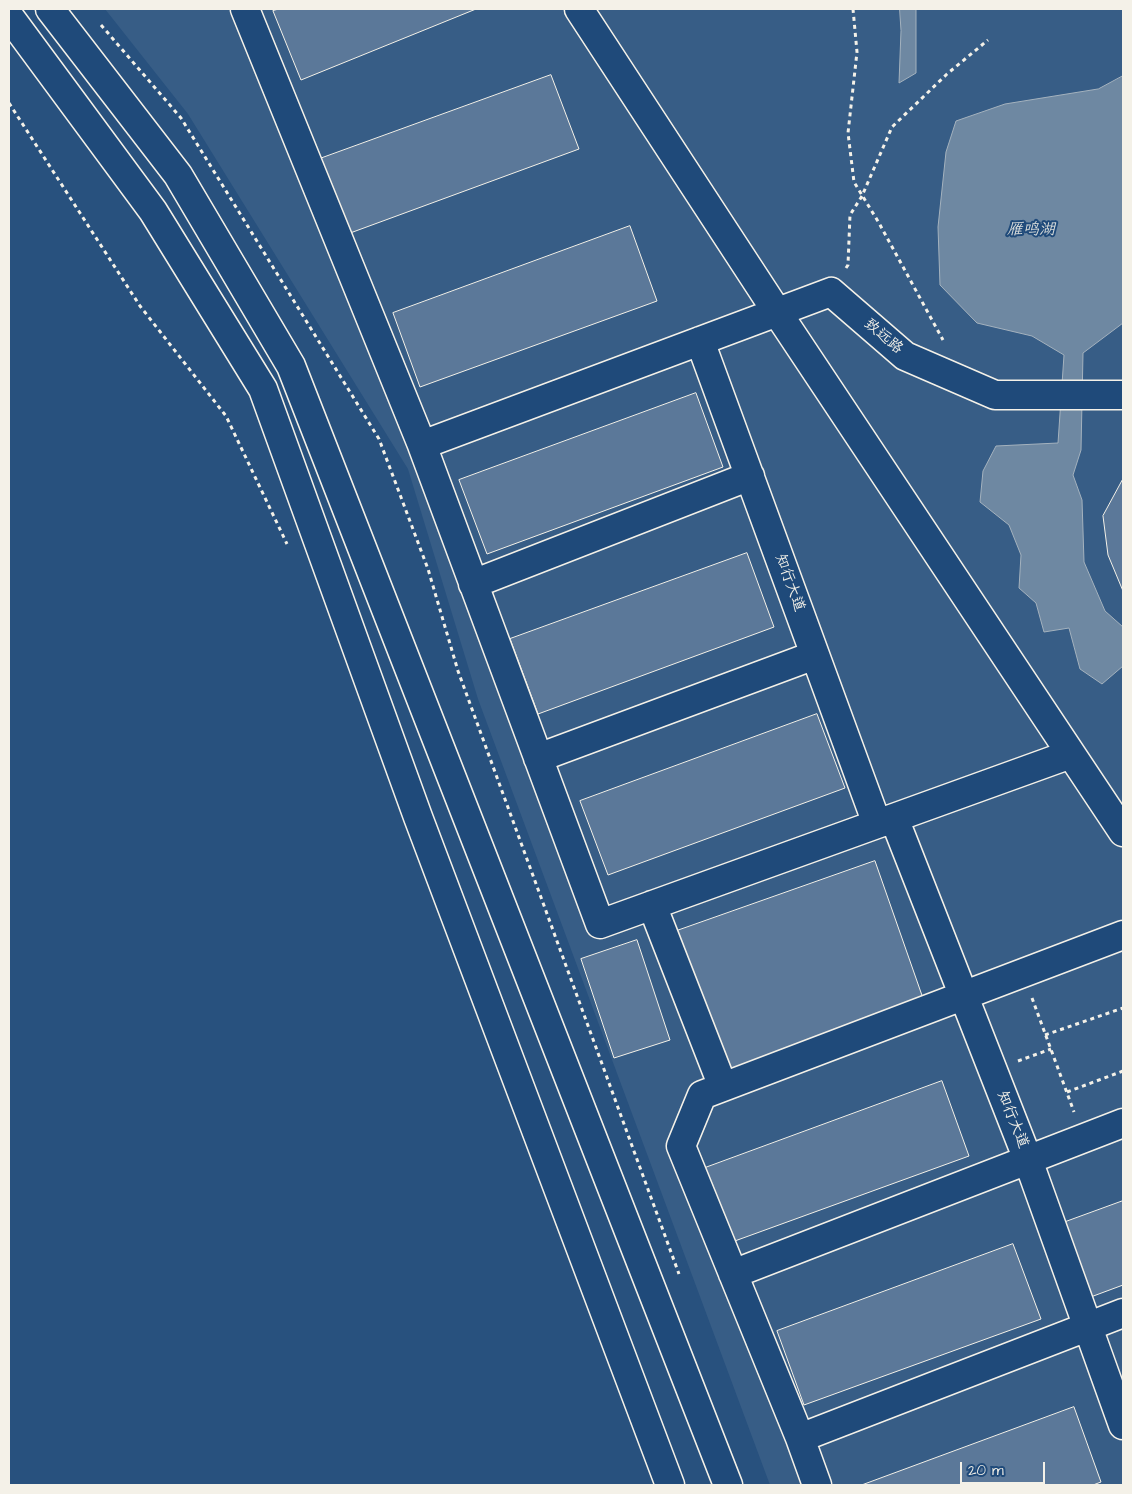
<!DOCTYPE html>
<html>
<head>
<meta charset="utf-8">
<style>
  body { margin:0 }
  #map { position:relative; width:1132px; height:1494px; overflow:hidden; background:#28517e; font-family:"Architects Daughter",sans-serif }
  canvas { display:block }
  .frame { position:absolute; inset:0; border:10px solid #f4f1e8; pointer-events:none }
  .scale { position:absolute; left:960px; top:1462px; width:85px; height:22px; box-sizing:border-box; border:2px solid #f4f1e8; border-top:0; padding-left:6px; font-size:15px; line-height:18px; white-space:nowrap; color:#f4f1e8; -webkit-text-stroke:4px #1f4a7a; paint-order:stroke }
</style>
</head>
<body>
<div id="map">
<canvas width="1132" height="1494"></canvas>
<div class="frame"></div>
<div class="scale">20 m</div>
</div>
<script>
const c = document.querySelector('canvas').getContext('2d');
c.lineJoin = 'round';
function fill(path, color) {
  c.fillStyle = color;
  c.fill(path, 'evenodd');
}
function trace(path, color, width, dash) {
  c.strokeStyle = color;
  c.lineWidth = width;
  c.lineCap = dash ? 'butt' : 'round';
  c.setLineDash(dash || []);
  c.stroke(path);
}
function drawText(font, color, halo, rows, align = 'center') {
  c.font = font + ' "Architects Daughter","LXGW WenKai TC",sans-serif';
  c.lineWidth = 4;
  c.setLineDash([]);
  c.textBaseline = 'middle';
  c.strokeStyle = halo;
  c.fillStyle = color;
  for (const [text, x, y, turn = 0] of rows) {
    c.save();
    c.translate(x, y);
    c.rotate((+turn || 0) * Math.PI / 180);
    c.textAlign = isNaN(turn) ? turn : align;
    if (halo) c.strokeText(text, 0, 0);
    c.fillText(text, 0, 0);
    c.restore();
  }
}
const built = new Path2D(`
  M105 9H1123V1485H770L478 699 408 469 188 114Z`);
const water = new Path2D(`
  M900 9H916V73L899 83 901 31Z
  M1123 76V323L1083 353 1081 450 1073 475 1082 500 1084 562 1105 611 1123 627V666L1102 684 1080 669 1069 628 1044 632 1036 603 1019 588 1021 555 1009 525 980 502 983 471 996 446 1058 443 1064 355 1032 336 977 323 940 285 938 227 946 152 956 121 1005 104 1098 89Z`);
const building = new Path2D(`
  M279 9H476L301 80 273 11Z
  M551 75 579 149 342 236 314 161Z
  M630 226 657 301 420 387 393 313Z
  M696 393 723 467 487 554 459 480Z
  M1123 479V591L1108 555 1103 516Z
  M747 553 774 627 538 714 510 639Z
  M817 714 845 788 608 875 580 801Z
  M875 861 925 1004 722 1075 671 933Z
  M637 940 670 1040 614 1058 581 959Z
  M942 1081 969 1156 732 1242 705 1168Z
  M1123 1201V1285L1088 1298 1060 1224Z
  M1013 1244 1041 1319 804 1405 777 1331Z
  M1074 1407 1101 1482 1093 1485H862Z`);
const path = new Path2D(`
  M853 9 857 52 848 133 854 182 879 223 943 340
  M101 25 181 118 379 439 428 569 458 671 679 1274
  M9 103 140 306 226 416 287 544
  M846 268 848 265 850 215 862 196 892 127 947 74 988 40
  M1032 998 1074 1112
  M1045 1035 1123 1008
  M1018 1061 1051 1049
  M1067 1092 1123 1071`);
const minor = new Path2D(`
  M50 9 178 175 291 366 728 1485
  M245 9 422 445 600 924 1071 754
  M579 9 777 312 1123 832
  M9 16 153 211 263 389 418 817 670 1485
  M700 341 877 824
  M422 445 831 292 905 356 995 395H1123
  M473 584 750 476
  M538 758 815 655
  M894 818 1028 1160 1123 1425
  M652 905 723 1087
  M733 1274 1123 1123
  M800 1438 681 1146 702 1095 1123 935
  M817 1485 800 1438 1123 1313`);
const streetNames = [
  ["致远路",883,337,40],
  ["知行大道",789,583,70],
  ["知行大道",1012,1120,68]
];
const waterNames = [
  ["雁鸣湖",1031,231]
];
fill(built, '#375d86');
fill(water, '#6e88a2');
trace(water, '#a4b2be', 1);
fill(building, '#5b7899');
trace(building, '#f4f1e8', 1);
trace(minor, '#f4f1e8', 31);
trace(path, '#f4f1e8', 3, [4, 4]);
trace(minor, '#1f4a7a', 28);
drawText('15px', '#f4f1e8', '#1f4a7a', streetNames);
drawText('italic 16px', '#d9dcda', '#1f4a7a', waterNames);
</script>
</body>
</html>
